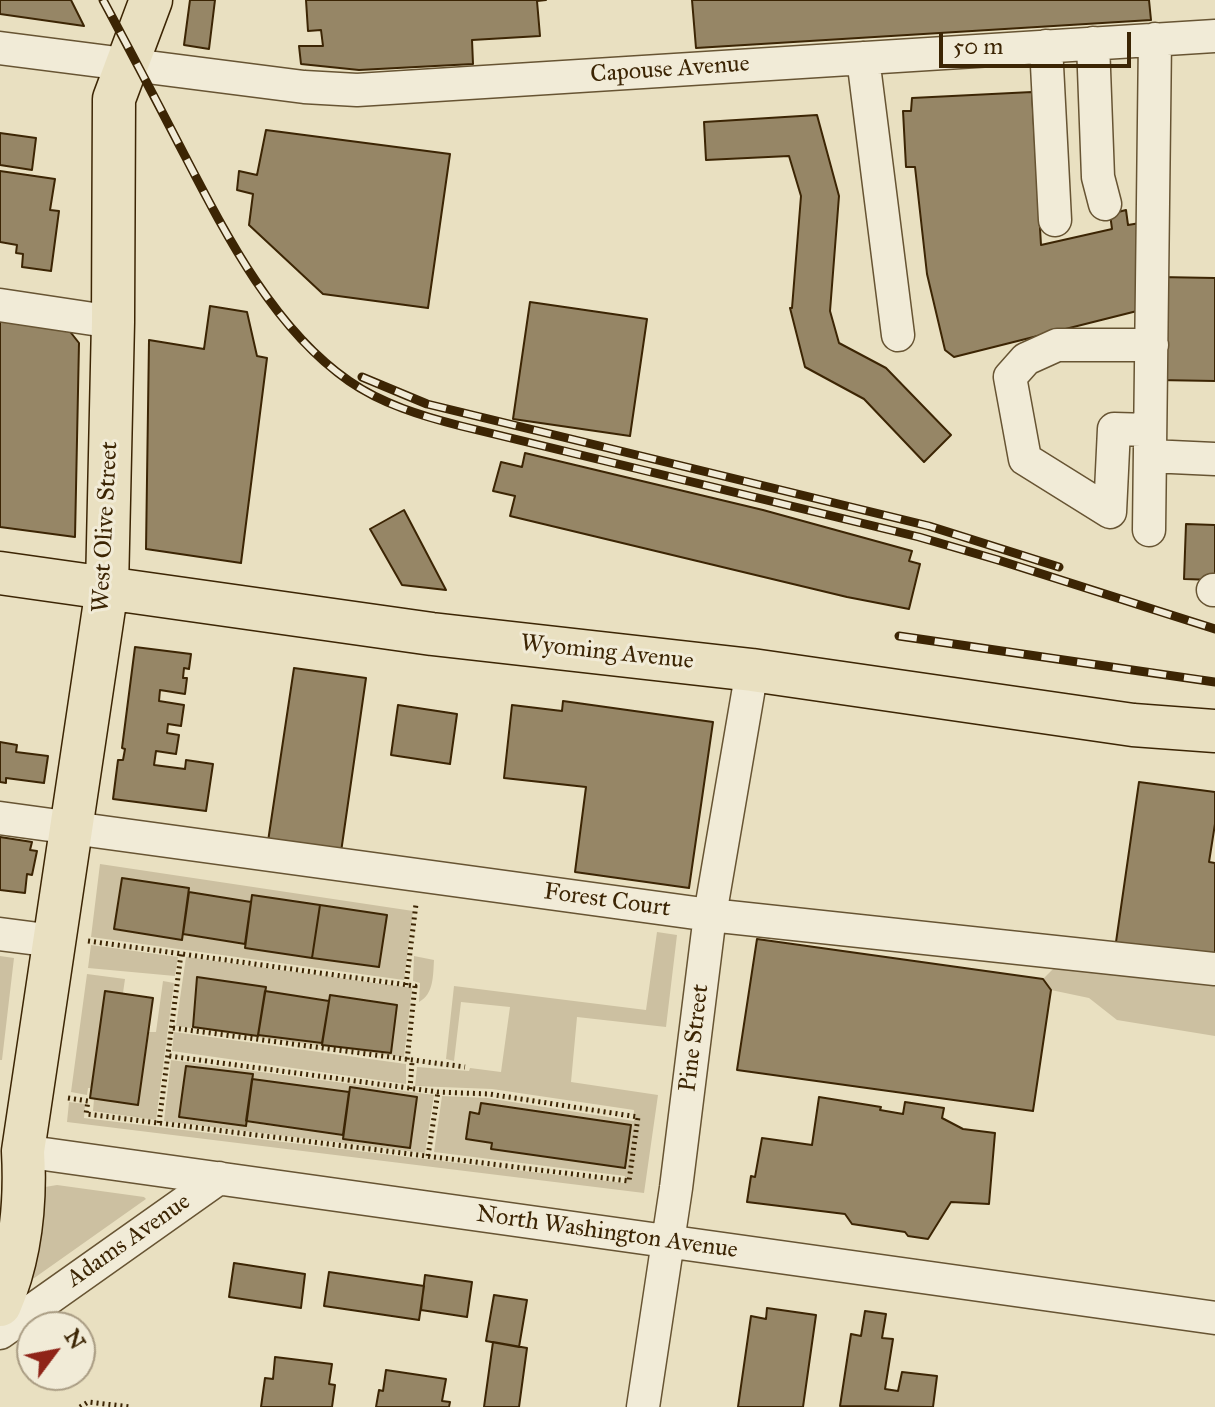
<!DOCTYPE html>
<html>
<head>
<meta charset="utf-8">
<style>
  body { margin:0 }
  #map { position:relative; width:1215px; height:1407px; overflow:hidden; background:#e9e0c1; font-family:"IM FELL Great Primer",serif }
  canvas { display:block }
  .north { position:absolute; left:16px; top:1311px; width:80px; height:80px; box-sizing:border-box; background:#f1ebd7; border:2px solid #a99c83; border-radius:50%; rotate:58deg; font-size:22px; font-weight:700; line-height:32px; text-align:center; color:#3c2504 }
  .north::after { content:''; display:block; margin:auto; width:28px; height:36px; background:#8f2418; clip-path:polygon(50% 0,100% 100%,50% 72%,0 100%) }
  .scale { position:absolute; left:939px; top:32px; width:192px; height:36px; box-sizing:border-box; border:4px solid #3c2504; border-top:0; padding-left:10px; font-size:24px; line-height:28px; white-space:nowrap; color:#3c2504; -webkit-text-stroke:6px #f1ebd7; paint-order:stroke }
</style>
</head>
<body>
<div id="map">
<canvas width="1215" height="1407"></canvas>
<div class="north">N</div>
<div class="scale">50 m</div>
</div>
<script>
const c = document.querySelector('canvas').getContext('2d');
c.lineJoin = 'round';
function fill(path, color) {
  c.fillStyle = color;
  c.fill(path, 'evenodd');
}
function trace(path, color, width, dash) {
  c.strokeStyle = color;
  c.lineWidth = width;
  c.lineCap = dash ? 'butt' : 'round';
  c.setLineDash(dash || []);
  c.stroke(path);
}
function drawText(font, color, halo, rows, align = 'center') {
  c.font = font + ' "IM FELL Great Primer",serif';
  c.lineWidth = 6;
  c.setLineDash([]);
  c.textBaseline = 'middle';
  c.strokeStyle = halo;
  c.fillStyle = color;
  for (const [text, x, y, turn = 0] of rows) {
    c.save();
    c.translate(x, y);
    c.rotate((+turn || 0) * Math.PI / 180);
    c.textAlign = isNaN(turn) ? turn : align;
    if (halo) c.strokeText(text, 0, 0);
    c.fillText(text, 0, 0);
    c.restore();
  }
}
const green = new Path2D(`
  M100 864 413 911 404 980 91 937ZM122 878 189 888V892L251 902 253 895 387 915 312 958 245 948V944L183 934 181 940 115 929Z
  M657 932 677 935 666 1027 577 1017 571 1082 658 1095 644 1193 67 1122 69 1102 85 1104 84 1118 624 1183 625 1176 434 1152 442 1096 487 1098 634 1121V1110L492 1089 415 1086 417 1067 469 1071 470 1068 501 1072 510 1007 461 1002 454 1061 446 1059 454 986 646 1010ZM481 1103 489 1104V1106L624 1167 492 1149V1143L466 1138 470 1113 479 1114Z
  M91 945 178 957 175 976 88 968Z
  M0 956 14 958 2 1060H0Z
  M414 956 434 960C433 975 434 994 419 1002L420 983 413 981Z
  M186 957 412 988 404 1057 176 1026ZM197 978 265 987V991L329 1001 330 995 396 1005 391 1052 193 1027Z
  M1070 968 1215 985V1036L1117 1020 1089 998 1051 990 1043 979 1053 969Z
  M87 974 125 979 123 993 105 991 91 1088H88L87 1095 71 1092Z
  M163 981 174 983 156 1120 93 1111 94 1099 138 1105 149 1032H156Z
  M174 1032 406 1064V1084L172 1051Z
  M171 1060 434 1095 425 1153 164 1121ZM186 1066 252 1074V1079L349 1092 351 1087 417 1097 410 1147 343 1139V1135L246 1122 245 1126 180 1117Z
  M57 1185 144 1197 146 1199 30 1281 39 1197 45 1187Z`);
const building = new Path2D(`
  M0 0H71L84 26 0 14Z
  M190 0H215L209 49 184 45Z
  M306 0H546L537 1 540 36 472 40 473 64 359 70 301 64 299 46H323L321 30 308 31Z
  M692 0H1149L1151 20 696 48Z
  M1032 92 1041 245 1112 229 1110 214 1126 210 1128 225 1140 223 1145 309 954 357 945 350 927 274 915 167H906L903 111H911L912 98Z
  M817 115 839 196 830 311 839 343 886 368 951 435 924 462 864 399 805 367 790 308H792L801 196 789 156 706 160 704 122Z
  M266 130 450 154 428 308 323 294 249 225 253 194 237 190 239 171 257 175Z
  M0 133 36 138 32 170 0 165Z
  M0 171 55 179 50 210 59 211 51 271 22 267 23 254 16 253 17 245 0 242Z
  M1159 277 1215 278V381L1157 380Z
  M530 302 647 319 630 436 513 419Z
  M210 306 247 312 257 356 267 358 241 563 146 549 149 340 204 349Z
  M0 319 68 329 79 343 75 537 0 527Z
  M525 453 763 510 912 551 909 561 920 564 909 609 847 597 510 516 515 496 493 491 501 462 522 467Z
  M404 510 446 590 402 585 370 529Z
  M1186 524 1215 525V580L1184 579Z
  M135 647 191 654 189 669 184 668 183 678H187L185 694 160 690 159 701 184 705 181 726 168 724 167 733 179 735 176 754 156 751 154 765 185 769 186 760 213 764 206 811 113 799 118 760H123L125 749 122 748Z
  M294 668 366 678 340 859 267 848Z
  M563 701 713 722 689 888 575 872 586 787 504 778 512 705 562 711Z
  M398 705 457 714 450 764 391 755Z
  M0 742 17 745 16 752 48 756 44 783 6 778V783L0 782Z
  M1139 782 1215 792V824L1209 862 1215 863V962L1115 949Z
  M0 837 32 842 30 850 37 851 32 875 27 874 25 893 0 890Z
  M122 878 189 888 182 940 114 929Z
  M189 892 251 902 245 944 183 934Z
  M252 895 320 905 312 958 245 948Z
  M320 905 387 915 379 967 312 958Z
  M757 939 1043 979 1051 990 1033 1111 737 1070Z
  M197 977 266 987 258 1036 193 1027Z
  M105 991 153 998 138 1105 90 1098Z
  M265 991 329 1001 322 1043 258 1035Z
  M330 995 397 1005 391 1053 322 1045Z
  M186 1066 253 1074 246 1126 179 1117Z
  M252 1079 349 1092 343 1135 246 1121Z
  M350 1087 417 1097 410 1148 343 1139Z
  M819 1097 881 1107 880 1110 903 1114 905 1102 944 1108 942 1118 963 1129 995 1133 989 1204 951 1202 928 1239 908 1236 905 1232 852 1224 845 1214 747 1202 751 1176 755 1177 762 1138 812 1145Z
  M481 1103 631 1125 625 1168 491 1149 492 1143 466 1139 470 1112 479 1114Z
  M234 1263 305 1274 301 1308 229 1297Z
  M329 1272 424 1286 419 1320 324 1306Z
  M425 1275 472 1282 467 1317 421 1310Z
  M494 1295 527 1300 519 1347 486 1341Z
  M767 1308 816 1315 803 1407H738L751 1316 766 1319Z
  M865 1311 886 1314 882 1338 893 1339 885 1389 898 1391 902 1372 937 1376 933 1407 840 1406 851 1334 861 1336Z
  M493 1342 527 1348 519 1407H484Z
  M275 1357 332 1364 329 1384 335 1385 332 1407H261L265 1378 273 1379Z
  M386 1370 446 1379 442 1401 450 1402 449 1407H376L379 1390 383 1391Z`);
const path = new Path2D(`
  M88 941 415 986 407 1061
  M406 985 416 904H414
  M173 1028 465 1067
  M410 1089 412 1062
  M68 1098 88 1101 86 1114 629 1181 638 1117 489 1094 438 1092 169 1056
  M159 1123 181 954
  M428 1156 438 1092
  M80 1407 88 1402 131 1407`);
const minor = new Path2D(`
  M1093 43 1098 177 1105 204
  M1046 46 1055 220
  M0 48 304 87 357 90 1215 36
  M863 58 898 335
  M0 305 113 322
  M1150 430 1114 429 1110 512 1025 459 1010 377 1026 359 1057 345H1152
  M1150 456 1215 459
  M1149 530 1155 39
  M1213 590H1215
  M0 818 710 915 1215 969
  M0 934 54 941
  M23 1151 1215 1318
  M0 1333 219 1178
  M643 1407 676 1188 710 915 752 670`);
const major = new Path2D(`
  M0 573 432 634 752 670 1133 725 1215 731
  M0 1305C21 1256 26 1204 23 1151L107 588 113 322 114 99 151 0`);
const rail = new Path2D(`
  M103 0C131 52 158 104 185 156 226 235 274 329 349 381 382 404 422 416 461 426L919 537 998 560 1215 629
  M362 377 427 404 929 526 1059 567
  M899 636 1215 682`);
const streetNames = [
  ["Capouse Avenue",670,70,-4],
  ["West Olive Street",106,527,-87],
  ["Wyoming Avenue",607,653,6],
  ["Forest Court",607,901,8],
  ["Pine Street",695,1038,-83],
  ["North Washington Avenue",607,1233,8],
  ["Adams Avenue",129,1241,-35]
];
fill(green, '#ccc0a1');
fill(building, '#968666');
trace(building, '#3c2504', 2);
trace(minor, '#675433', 35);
trace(major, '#3c2504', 45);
trace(path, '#3c2504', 5, [2, 4]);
trace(minor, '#f1ebd7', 32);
trace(major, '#e9e0c1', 42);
trace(rail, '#3c2504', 9);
trace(rail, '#f1ebd7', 6, [18]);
drawText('24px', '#3c2504', '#f1ebd7', streetNames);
</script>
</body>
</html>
